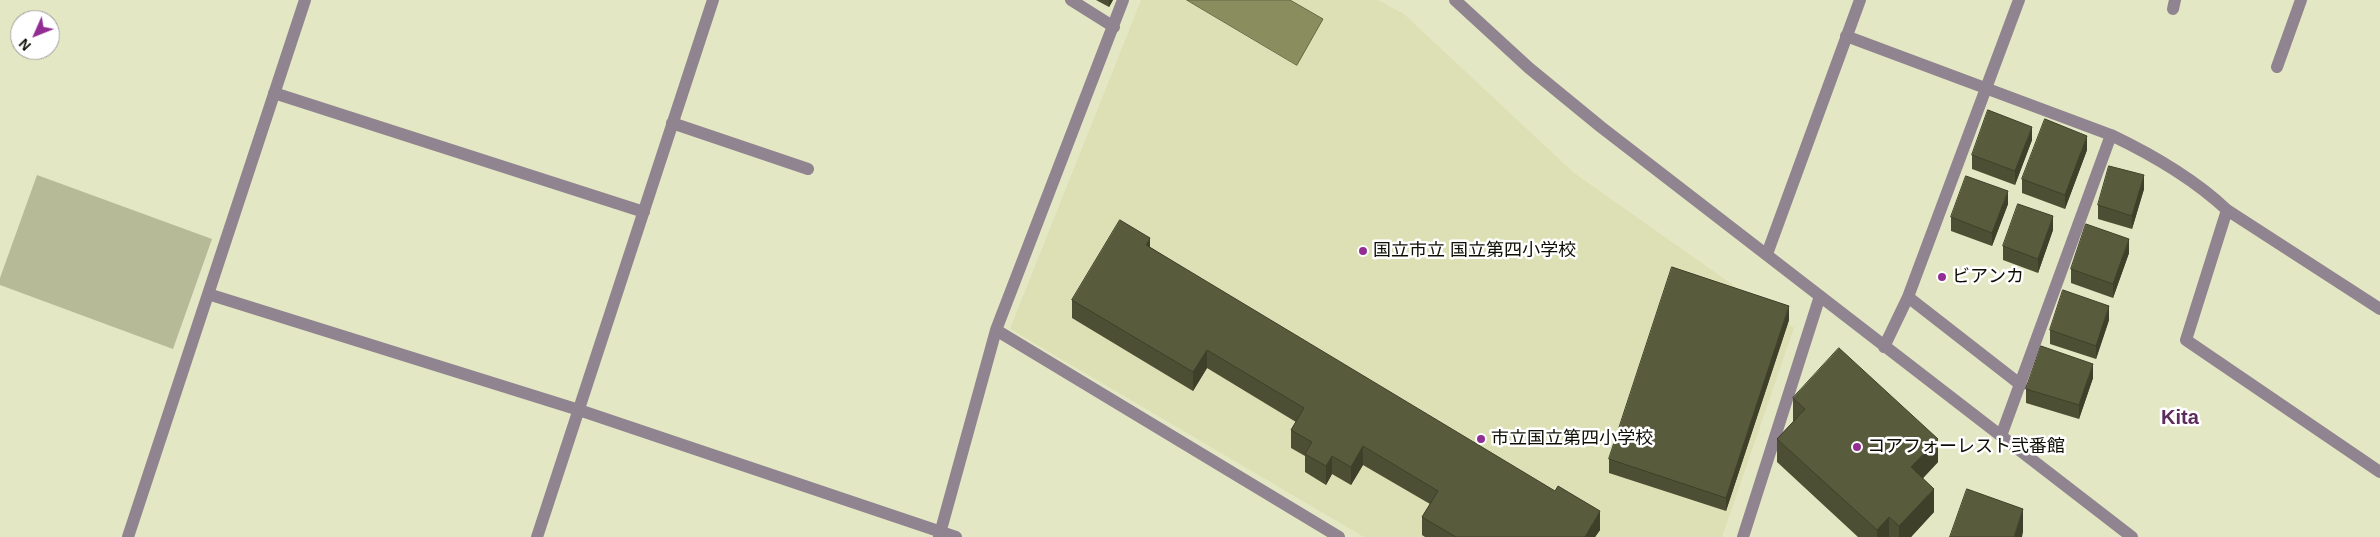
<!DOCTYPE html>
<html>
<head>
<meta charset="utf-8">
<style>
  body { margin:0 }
  #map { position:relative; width:2380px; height:537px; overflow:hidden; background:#e4e7c3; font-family:Helvetica,sans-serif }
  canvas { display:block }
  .north { position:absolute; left:10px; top:10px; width:50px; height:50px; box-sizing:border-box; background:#fff; border:1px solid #9f9f9b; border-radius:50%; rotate:226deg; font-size:14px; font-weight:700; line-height:20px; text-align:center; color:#0e0e04 }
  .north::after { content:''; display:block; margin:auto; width:18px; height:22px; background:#922d93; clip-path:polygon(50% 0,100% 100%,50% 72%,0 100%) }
</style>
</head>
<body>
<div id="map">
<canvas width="2380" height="537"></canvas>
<div class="north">N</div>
</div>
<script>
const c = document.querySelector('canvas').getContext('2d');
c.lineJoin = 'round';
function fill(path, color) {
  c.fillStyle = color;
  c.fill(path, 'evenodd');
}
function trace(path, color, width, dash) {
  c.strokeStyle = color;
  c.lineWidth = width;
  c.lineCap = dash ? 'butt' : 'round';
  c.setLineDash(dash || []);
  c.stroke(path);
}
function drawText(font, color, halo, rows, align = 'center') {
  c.font = font + ' Helvetica,"Noto Sans JP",sans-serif';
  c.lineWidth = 5;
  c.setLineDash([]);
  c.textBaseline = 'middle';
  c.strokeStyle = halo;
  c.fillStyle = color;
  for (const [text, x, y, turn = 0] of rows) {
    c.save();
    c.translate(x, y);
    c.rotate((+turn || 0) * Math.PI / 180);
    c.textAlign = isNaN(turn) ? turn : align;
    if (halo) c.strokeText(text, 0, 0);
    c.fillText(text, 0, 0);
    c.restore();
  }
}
const built = new Path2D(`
  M1141 0H1378L1404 14 1574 173 1794 328 1722 537H1364L1010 329Z`);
const green = new Path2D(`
  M37 175 212 239 173 349 0 285V278Z`);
const water = new Path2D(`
  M1187 0H1290L1323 19 1297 65Z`);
const minor = new Path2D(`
  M1071 0 1114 27
  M1455 0 1529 68 1601 127 2132 537
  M2173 9 2175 0
  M1846 36 2111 135C2153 155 2193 178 2227 210L2380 309
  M2277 67 2301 0
  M274 93 644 212
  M672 123 808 169
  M2227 210 2186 340 2380 472
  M1767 254 1860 0
  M208 294 579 410 956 537
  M1908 297 2021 385
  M996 330 1339 537
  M1884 347 1908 297 2019 0
  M2001 436 2111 135
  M128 537 305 0
  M537 537 713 0
  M939 537 996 330 1123 0
  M1743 537 1820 296`);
const wall = new Path2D(`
  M1096 0H1113L1109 7Z
  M2032 140 2015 185 1972 169V155Z
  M2087 150 2065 209 2022 193V179Z
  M2144 189 2132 229 2098 219V205Z
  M2008 204 1992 246 1951 231V217Z
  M2053 230 2038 273 2003 260V246Z
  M1150 247 1600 530 1595 537H1425L1422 535V517L1430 504 1363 465 1351 485 1332 474 1326 485 1305 472V456L1291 448V430L1296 422 1207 368 1193 391 1072 318V300Z
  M2129 253 2113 298 2071 283V269Z
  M1789 320 1726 511 1609 473V459Z
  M2109 320 2096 359 2050 344V330Z
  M2093 378 2079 419 2026 403V389Z
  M1793 398 1938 462 1923 478 1934 512 1911 537H1858L1777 462V439L1793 422Z`);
const shadedWall = new Path2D(`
  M1109 0H1113L1109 7Z
  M2032 127V140L2015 185V171Z
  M2087 136V150L2065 209V195Z
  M2144 175V189L2132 229V216Z
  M2008 191V204L1992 246V233Z
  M2053 216V230L2038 273V259Z
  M1150 238V257L1146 245Z
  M2129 239V253L2113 298V284Z
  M1789 306V320L1726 511V498Z
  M2109 306V320L2096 359V346Z
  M1207 350V368L1193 391V372Z
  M2093 364V378L2079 419V405Z
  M1938 439V462L1911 491V467Z
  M1363 446V465L1351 485V467Z
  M1332 456V474L1326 485V466Z
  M1934 489V512L1911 537H1899V526Z
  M2023 509V532L2022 537H2014Z
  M1600 511V530L1595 537H1585Z
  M1889 517V537H1877V530Z`);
const building = new Path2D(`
  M1988 110 2032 127 2015 171 1972 155Z
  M2045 119 2087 136 2065 195 2022 179Z
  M2109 166 2144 175 2132 216 2098 205Z
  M1966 176 2008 191 1992 233 1951 217Z
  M2018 204 2053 216 2038 259 2003 246Z
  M1120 220 1150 238 1146 245 1555 491 1558 486 1600 511 1585 537H1456L1422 517 1438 491 1363 446 1351 467 1332 456 1326 466 1305 454 1312 442 1291 430 1304 408 1207 350 1193 372 1072 300Z
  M2086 224 2129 239 2113 284 2071 269Z
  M1672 267 1789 306 1726 498 1609 459Z
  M2063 290 2109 306 2096 346 2050 330Z
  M2041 346 2093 364 2079 405 2026 389Z
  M1839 348 1938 439 1911 467 1934 489 1899 526 1889 517 1877 530 1777 439 1805 409 1793 398Z
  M1967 489 2023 509 2014 537H1950Z`);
const markers = [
  [1363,251,5,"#922d93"],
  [1942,277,5,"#922d93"],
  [1481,439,5,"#922d93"],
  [1857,447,5,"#922d93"]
];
const poiNames = [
  ["国立市立 国立第四小学校",1373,251],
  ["ビアンカ",1952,277],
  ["市立国立第四小学校",1491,439],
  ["コアフォーレスト弐番館",1867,447]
];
const quarterNames = [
  ["Kita",2180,418]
];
fill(built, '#dce0b4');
fill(green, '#b7ba97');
fill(water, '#8a8e5f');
trace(water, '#656844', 1);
trace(minor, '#908490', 12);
fill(wall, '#4d4f34');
fill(shadedWall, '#3e402a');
fill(building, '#595c3c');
trace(building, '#3e402a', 1);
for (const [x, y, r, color] of markers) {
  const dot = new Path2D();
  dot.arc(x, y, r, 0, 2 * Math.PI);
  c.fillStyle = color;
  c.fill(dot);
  trace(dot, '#fff', 2);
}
drawText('18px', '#0e0e04', '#fff', poiNames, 'left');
drawText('bold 20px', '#5d2b5c', '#fff', quarterNames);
</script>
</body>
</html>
